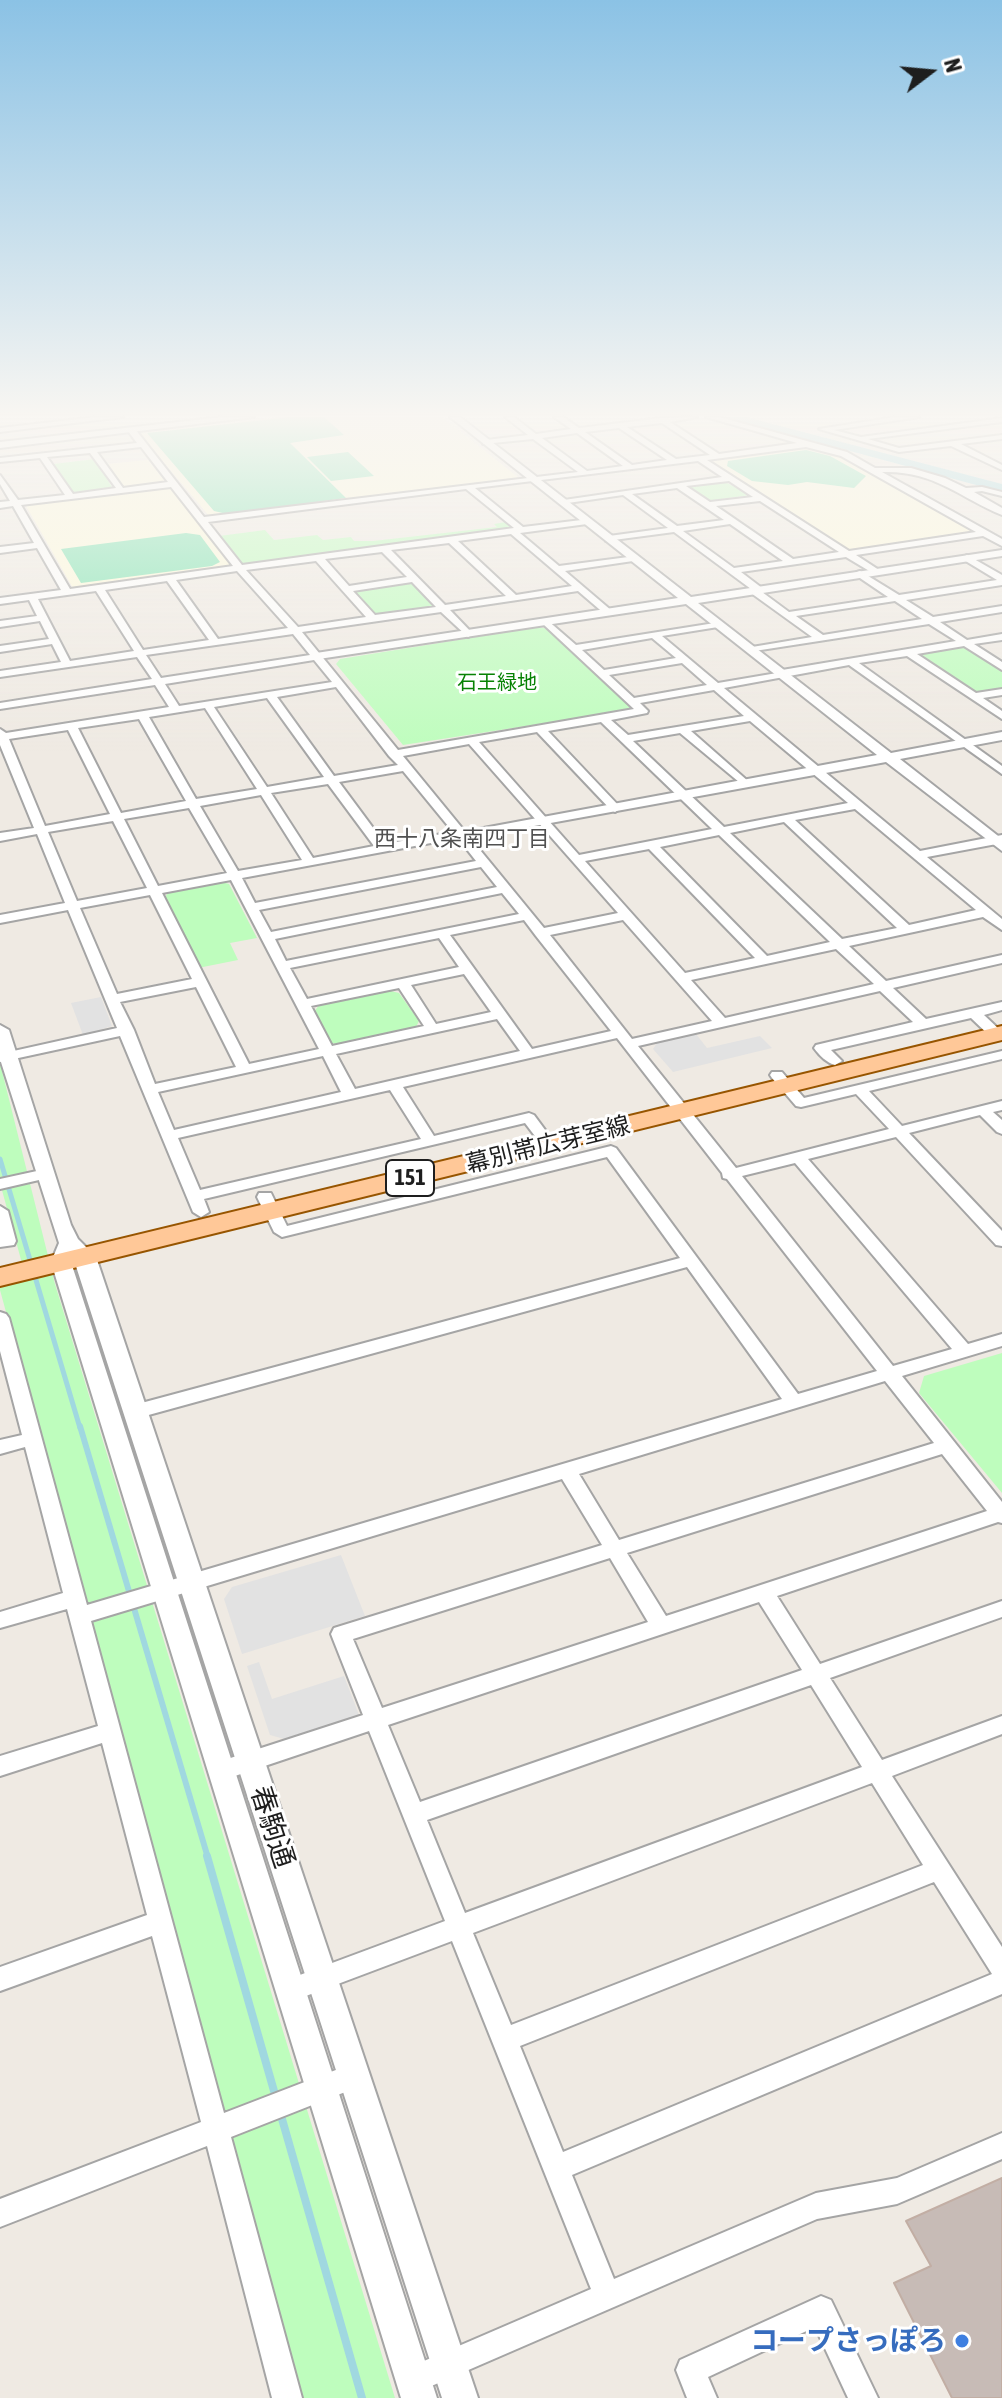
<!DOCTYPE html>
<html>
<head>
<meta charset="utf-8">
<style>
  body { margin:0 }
  #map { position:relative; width:1002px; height:2398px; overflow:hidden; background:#efeae3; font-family:"Asap Condensed",sans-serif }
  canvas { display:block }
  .north { position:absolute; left:890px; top:32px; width:80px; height:80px; -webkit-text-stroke:6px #fff; paint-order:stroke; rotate:74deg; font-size:22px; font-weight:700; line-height:32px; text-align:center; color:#1e1e1e }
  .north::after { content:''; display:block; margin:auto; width:28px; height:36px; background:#1e1e1e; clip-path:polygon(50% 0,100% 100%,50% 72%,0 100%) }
</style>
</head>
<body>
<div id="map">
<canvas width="1002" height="2398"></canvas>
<div class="north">N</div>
</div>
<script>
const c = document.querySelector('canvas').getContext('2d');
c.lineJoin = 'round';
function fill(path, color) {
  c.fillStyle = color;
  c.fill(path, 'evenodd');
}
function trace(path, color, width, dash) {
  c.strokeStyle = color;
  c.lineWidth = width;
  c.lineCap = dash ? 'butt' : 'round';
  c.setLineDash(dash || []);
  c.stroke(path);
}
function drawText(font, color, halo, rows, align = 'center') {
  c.font = font + ' "Asap Condensed","Noto Sans JP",sans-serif';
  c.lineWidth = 6;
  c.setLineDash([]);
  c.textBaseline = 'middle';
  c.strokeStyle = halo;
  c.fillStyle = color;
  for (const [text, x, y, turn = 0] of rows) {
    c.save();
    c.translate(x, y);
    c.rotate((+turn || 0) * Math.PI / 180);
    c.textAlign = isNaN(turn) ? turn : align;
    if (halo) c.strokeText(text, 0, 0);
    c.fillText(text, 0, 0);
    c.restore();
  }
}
const education = new Path2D(`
  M280 417H442L519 478 210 517 140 434Z
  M808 448 837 455 973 532 850 550 711 461Z
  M148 460 166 483 124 488 107 464Z
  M170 486 231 566 73 588 25 504Z`);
const park = new Path2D(`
  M95 459 113 489 71 493 53 464Z
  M723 481 751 495 707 501 687 488Z
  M506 522 514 529 243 565 219 536 265 530 274 540 317 535 323 540 351 537 354 541H373L497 527 494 524Z
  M411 581 436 606 434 608 374 615 353 591Z
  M538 627 549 629 632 705 630 710 403 745 336 664 340 659Z
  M964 647 1002 671V690L974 693 918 652Z
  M222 882 229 884 257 938 230 943 238 960 198 968 164 898 169 892Z
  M387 990 399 993 419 1021 416 1027 339 1044 330 1043 314 1012 319 1005Z
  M0 1063 55 1284 395 2398H302L0 1290V1285L26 1278 0 1183Z
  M1002 1353V1493L919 1393 924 1376Z`);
const pitch = new Path2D(`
  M291 417H324L344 435 290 443 346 498 227 514 214 511 147 433Z
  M806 450 830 456 866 476 854 488 807 482 788 485 752 481 727 466 728 461Z
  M348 452 374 476 331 481 307 457Z
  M186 533 200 535 220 562 212 566 81 583 61 549Z`);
const parking = new Path2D(`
  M101 997 112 1026 83 1035 71 1003Z
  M696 1034 707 1048 760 1036 772 1048 673 1072 653 1049 657 1043Z
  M341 1555 365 1616 242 1654 224 1599 232 1587Z
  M259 1662 272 1699 344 1676 359 1715 284 1739 270 1735 247 1666Z`);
const streamFar2 = new Path2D(`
  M0 1159 80 1428`);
const streamFar1 = new Path2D(`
  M80 1426 208 1858`);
const stream = new Path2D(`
  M207 1856 276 2098
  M280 2112 362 2398`);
const river = new Path2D(`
  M724 417H746L1002 484V492Z`);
const building = new Path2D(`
  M1002 2178V2398H952L894 2283 931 2266 906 2221Z`);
const minor = new Path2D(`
  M96 417H123L0 432V428Z
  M505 417H514L536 434 571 429 554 417H563L579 428 662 418 697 417 670 422 719 454 797 443 706 417H719L847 452 875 468H911L945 478 966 488 982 487 1002 492V496L982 491 974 492 1002 508V515C959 497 933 470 882 472L1002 539V546L983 536 856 555 879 570V574L876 575 846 557 741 572 762 588V592L789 612 888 597 857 576V572L860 571 899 595 997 580 964 560 962 558 967 555 1002 575V585L906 600 933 617 1002 606V612L940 622 967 640 1002 634V640L974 644 1002 662V670L964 646 917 654 976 693 1002 689V695L983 698 1002 711V719L907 656 859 663 1002 766V774L849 665 724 688 920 851 1002 835V843L927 857 1002 919V930L983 917 849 946 886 981 1002 955V963L893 988 926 1019 1002 1002V1010L984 1015 1002 1032V1038H992L971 1018 831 1050 842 1061 835 1065C827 1063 819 1055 814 1048L816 1045 913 1022 880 991 638 1046 736 1168 889 1129 856 1094 801 1107 796 1106 772 1078 770 1075 772 1072H782L804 1098 1002 1051V1059L869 1091 902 1126 1002 1101V1110L993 1112 1002 1120V1134L997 1132 980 1115 909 1133 1002 1231V1246L996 1245 896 1137 808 1159 968 1344 1002 1334V1346L902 1376 1002 1502V1523L998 1522 777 1596 820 1664 1002 1601V1617L830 1678 882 1760 1002 1716V1734L892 1776 1002 1947V1994L572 2175 614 2279 816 2193 897 2178 1002 2133V2159L897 2204 817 2219 413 2394 403 2390 399 2380 403 2370 591 2289 452 1941 290 2002 281 1998 278 1990 281 1982 445 1921 369 1731 220 1781 212 1778 209 1771 212 1764 363 1715 331 1634 334 1628 602 1545 562 1479 91 1621 224 2113 354 2063 363 2067 367 2076 363 2085 231 2137 302 2398H272L207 2146 0 2227V2199L201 2122 152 1936 0 1991V1967L147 1915 102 1743 0 1776V1756L98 1726 67 1609 0 1628V1612L63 1593 25 1447 0 1454V1440L22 1435 0 1351V1312L6 1314 9 1318 87 1605 782 1399 687 1267 134 1419 128 1417 125 1412 128 1407 134 1405 680 1258 607 1157 282 1237 274 1232 257 1197 259 1193H271L287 1226 611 1146 616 1148 798 1394 877 1371 727 1179 723 1178 722 1173 617 1038 403 1087 434 1136 529 1113 534 1115 554 1142 557 1145 554 1148H544L525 1123 204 1199 209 1212 201 1217 193 1212 120 1036 0 1062V1054L117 1028 68 910 0 923V915L65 903 37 834 0 841V833L34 828 0 745V729L6 733 169 707 155 685 0 709V703L152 679 137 657 0 677V671L61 662 52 644 0 652V646L49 639 40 621 0 627V621L37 616 29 600 0 604V598L61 590 37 548 0 553V547L34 543 13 506 0 508V502L10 501 0 484V475L18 500 65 495 40 458 0 462V458L137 443 128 431 135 429 204 517 578 472 533 439 483 444 486 440 528 435ZM662 423 710 455 676 459 627 427ZM619 428 667 460 632 465 585 432ZM577 433 623 466 587 471 542 438ZM141 447 168 482 123 488 97 452ZM806 447 841 456 976 532 849 551 707 460ZM90 453 116 488 73 494 47 457ZM698 461 722 477 557 501 561 504 623 495 668 528 609 536 606 537V541L674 532 751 589V593L812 637 752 647 748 648V652L929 624 956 641 782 670 777 673 718 683 662 636 718 627 721 626V622L576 645 546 619 543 620V624L634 709 398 750 302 632 441 612 468 637 473 634 450 610 578 591 606 615H612V611L565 571 633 561 638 558 636 556 559 566 520 533 587 524 590 523V519L523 527 475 488ZM729 481 753 497 710 502 686 486ZM171 487 233 566 70 589 21 505ZM677 488 724 520 677 526 632 494ZM466 489 514 528 242 565 208 522ZM760 501 839 552 793 559 716 506ZM730 524 783 561 734 568 683 531ZM511 534 572 586 516 595 458 541ZM449 543 506 596 445 605 391 550ZM382 552 407 577 349 586 325 559ZM316 561 366 617 298 627 246 570ZM237 571 288 628 218 639 176 580ZM167 581 209 640 143 650 105 590ZM412 582 436 607 375 615 353 591ZM96 591 134 651 70 661 38 599ZM895 601 922 619 823 635 796 616ZM293 634 310 655 161 678 146 655ZM652 638 676 658 604 670 582 650ZM314 660 332 682 179 706 165 684ZM682 663 707 685 634 698 609 675ZM336 687 389 756 398 765 334 776 277 697ZM714 690 744 716 628 735 611 720 647 713 648 711 640 703ZM267 698 324 777 267 787 214 707ZM205 708 257 789 196 799 149 717ZM139 719 186 801 121 813 78 728ZM750 721 848 803 724 827 633 741 680 733 745 787 751 784 749 782 691 731ZM601 722 712 829 579 855 479 742 537 732 611 810 615 812 621 808 619 806 548 731ZM68 730 110 814 45 826 9 739ZM469 744 618 913 544 928 403 756ZM403 771 453 832 385 844 339 782ZM328 784 374 846 313 858 271 793ZM261 795 302 860 238 871 200 806ZM189 808 227 873 158 886 124 819ZM855 809 976 910 909 925 795 820ZM113 821 147 888 77 901 48 832ZM784 822 897 928 842 939 730 833ZM719 835 830 942 767 956 660 847ZM458 838 476 861 255 903 242 878ZM649 849 755 958 685 973 585 861ZM481 867 497 887 271 932 259 910ZM231 880 319 1049 249 1064 162 893ZM502 893 519 914 286 961 275 939ZM150 895 192 979 117 994 80 908ZM524 920 536 936 611 1031 532 1049 450 935ZM623 920 712 1021 632 1039 550 935ZM439 938 459 967 307 999 290 968ZM836 949 874 984 725 1018 691 980ZM464 974 491 1012 436 1024 411 985ZM196 987 236 1067 155 1084 134 1030 120 1002ZM399 988 424 1026 332 1046 311 1006ZM497 1019 520 1051 355 1089 336 1054ZM323 1056 341 1092 174 1130 158 1092ZM390 1090 421 1139 200 1190 178 1138ZM795 1163 952 1349 893 1366 742 1176ZM885 1381 934 1443 619 1540 579 1474ZM942 1454 987 1511 666 1616 627 1553ZM610 1558 648 1622 382 1708 353 1639ZM759 1602 802 1670 420 1802 388 1725ZM811 1685 862 1767 465 1913 427 1820ZM872 1783 923 1865 511 2025 473 1933ZM934 1882 992 1974 563 2152 520 2046Z
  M895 417H919L834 430 861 437 1002 418V422L868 439 899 448 1002 435V439L961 444 1002 465V470L951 446 899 452 819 429Z
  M46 1169 54 1174 52 1177 0 1189V1179Z
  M0 1206 8 1211 16 1241 14 1245 0 1247Z
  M821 2296 831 2300 878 2398H848L815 2327 708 2377 717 2398H687L676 2370 680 2360Z`);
const tertiary = new Path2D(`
  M223 417H254L0 448V442Z
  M450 417H460L691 597 1002 550V556L698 603 891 753 1002 732V740L900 759 1002 839V851L886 762 457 840 454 837 462 832 877 755 686 604 312 660V654L316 653 678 598Z
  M0 1025 9 1030 71 1225 78 1239 96 1257 478 2398H442L73 1257 71 1262 437 2398H401L51 1262 59 1243 0 1059Z`);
const primary = new Path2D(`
  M1002 1026V1040L0 1286V1268Z`);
const markers = [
  [962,2341,8,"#3f7fe0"]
];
const farParknames = [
  ["石王緑地",497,683]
];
const farNeighbourhoodnames = [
  ["西十八条南四丁目",462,839]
];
const shields = [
  [410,1178,48]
];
const shieldNames = [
  ["151",410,1178]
];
const streetNames = [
  ["幕別帯広芽室線",548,1145,-14]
];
const nearStreetnames = [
  ["春駒通",272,1827,72]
];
const nearShopnames = [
  ["コープさっぽろ",946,2341]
];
fill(education, '#fffbdc');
fill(park, '#befdbd');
fill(pitch, '#7ce3b0');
fill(parking, '#e2e2e2');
trace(streamFar2, '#a0d8e0', 5);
trace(streamFar1, '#a0d8e0', 6);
trace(stream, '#a0d8e0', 8);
fill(river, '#a0d8e0');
fill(building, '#c7bbb6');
trace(building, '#c2aea4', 2);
trace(minor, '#a5a5a5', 4);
trace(tertiary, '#a5a5a5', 4);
trace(primary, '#975500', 4);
fill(minor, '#fff');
fill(tertiary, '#fff');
fill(primary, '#ffc898');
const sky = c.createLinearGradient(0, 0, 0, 753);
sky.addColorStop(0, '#8bc2e5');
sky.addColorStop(0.55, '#f8f6f2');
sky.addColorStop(1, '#f8f6f200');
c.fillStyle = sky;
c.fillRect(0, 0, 1002, 753);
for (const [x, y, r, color] of markers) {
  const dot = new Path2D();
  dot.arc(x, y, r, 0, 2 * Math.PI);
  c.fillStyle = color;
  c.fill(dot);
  trace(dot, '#fff', 3);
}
drawText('20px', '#088205', '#fff', farParknames);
drawText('22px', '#515151', '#fff', farNeighbourhoodnames);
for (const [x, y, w] of shields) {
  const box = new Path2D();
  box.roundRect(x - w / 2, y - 18, w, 36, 6);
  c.fillStyle = '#fff';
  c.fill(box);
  trace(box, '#1e1e1e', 2);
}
drawText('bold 22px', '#1e1e1e', null, shieldNames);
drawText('24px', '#1e1e1e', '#fff', streetNames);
drawText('28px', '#1e1e1e', '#fff', nearStreetnames);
drawText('bold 28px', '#366cbe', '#fff', nearShopnames, 'right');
</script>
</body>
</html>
